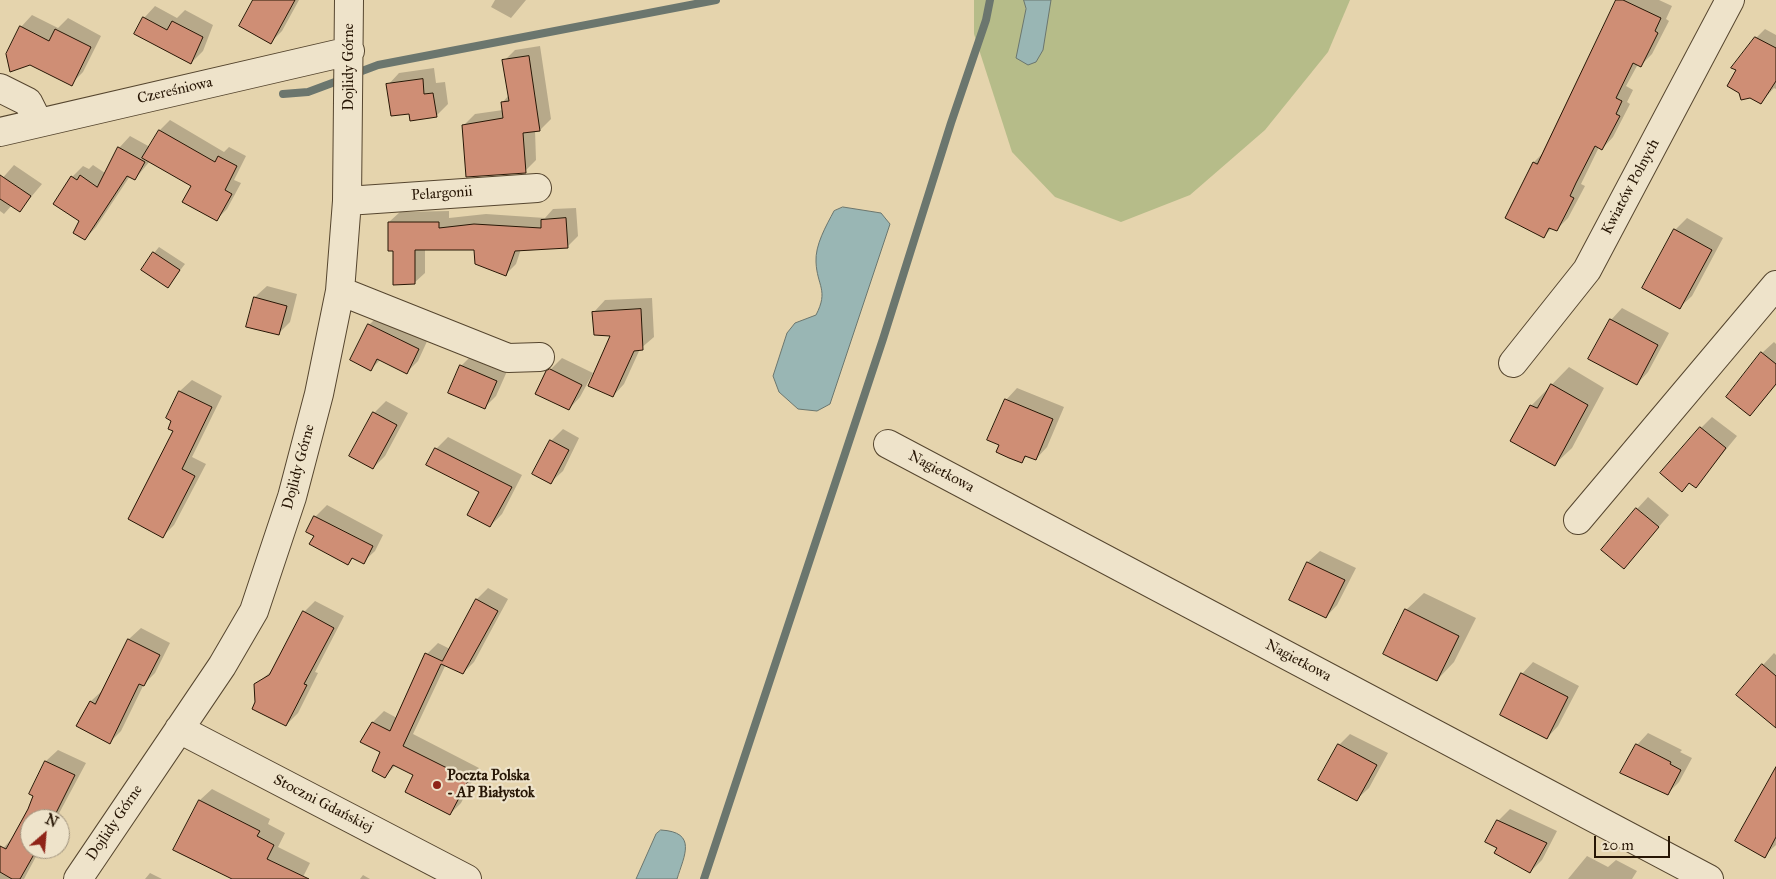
<!DOCTYPE html>
<html>
<head>
<meta charset="utf-8">
<style>
  body { margin:0 }
  #map { position:relative; width:1776px; height:879px; overflow:hidden; background:#e5d4ad; font-family:"IM FELL Great Primer",serif }
  canvas { display:block }
  .north { position:absolute; left:20px; top:809px; width:50px; height:50px; box-sizing:border-box; background:#eee3ca; border:1px solid #9e917b; border-radius:50%; rotate:27deg; font-size:14px; font-weight:700; line-height:20px; text-align:center; color:#271605 }
  .north::after { content:''; display:block; margin:auto; width:18px; height:22px; background:#8f2418; clip-path:polygon(50% 0,100% 100%,50% 72%,0 100%) }
  .scale { position:absolute; left:1594px; top:836px; width:76px; height:22px; box-sizing:border-box; border:2px solid #271605; border-top:0; padding-left:6px; font-size:15px; line-height:18px; white-space:nowrap; color:#271605; -webkit-text-stroke:4px #eee3ca; paint-order:stroke }
</style>
</head>
<body>
<div id="map">
<canvas width="1776" height="879"></canvas>
<div class="north">N</div>
<div class="scale">20 m</div>
</div>
<script>
const c = document.querySelector('canvas').getContext('2d');
c.lineJoin = 'round';
function fill(path, color) {
  c.fillStyle = color;
  c.fill(path, 'evenodd');
}
function trace(path, color, width, dash) {
  c.strokeStyle = color;
  c.lineWidth = width;
  c.lineCap = dash ? 'butt' : 'round';
  c.setLineDash(dash || []);
  c.stroke(path);
}
function drawText(font, color, halo, rows, align = 'center') {
  c.font = font + ' "IM FELL Great Primer",serif';
  c.lineWidth = 4.5;
  c.setLineDash([]);
  c.textBaseline = 'middle';
  c.strokeStyle = halo;
  c.fillStyle = color;
  for (const [text, x, y, turn = 0] of rows) {
    c.save();
    c.translate(x, y);
    c.rotate((+turn || 0) * Math.PI / 180);
    c.textAlign = isNaN(turn) ? turn : align;
    if (halo) c.strokeText(text, 0, 0);
    c.fillText(text, 0, 0);
    c.restore();
  }
}
const green = new Path2D(`
  M974 0H1350L1328 52 1265 130 1190 195 1121 222 1055 197 1012 152 974 34Z`);
const water = new Path2D(`
  M1024 0H1051L1043 50 1036 62 1028 65 1016 58 1026 9Z
  M843 207 881 213 890 224 830 404 817 411 798 409 779 392 773 376 787 333 795 323 816 315C829 290 817 286 816 262 815 245 826 226 834 211Z
  M661 830C698 832 684 856 677 879H636L656 834Z`);
const shadow = new Path2D(`
  M254 0H299L282 31 271 42Z
  M495 0H526L511 18 491 7Z
  M1617 0H1659L1672 6 1666 19 1669 21 1652 54 1641 65 1638 64 1626 86 1633 90 1627 102 1630 104 1613 137 1602 149 1599 147 1581 184 1585 186 1568 218 1556 230 1552 228 1544 236 1534 162 1544 152Z
  M155 6 177 18 185 10 213 25 203 51 191 63 144 18Z
  M32 15 58 28 68 18 101 36 83 72 71 84 21 27Z
  M1765 29 1776 35V89L1774 88 1761 102 1753 41Z
  M540 46 551 119 540 130H535L536 160 525 171 464 125 475 114 503 110 502 103 509 95 504 61 515 50Z
  M434 68 436 83 445 82 448 104 436 116 410 112 388 85 399 73Z
  M170 120 224 152 229 147 246 156 234 180 241 183 227 209 217 219 193 185 150 161 135 179 130 176 96 227 85 239 72 177 83 166 89 169 93 165 105 173 119 148 130 136 150 147 160 130Z
  M14 165 42 184 20 210 12 205 4 214 0 211V181Z
  M576 208 578 236 567 247 521 249 516 264 506 274 475 249H425V273L414 283 394 249 389 222 400 212 449 211V218L486 214 545 218 553 209Z
  M1687 218 1723 238 1692 296 1680 307 1675 230Z
  M159 247 185 264 168 286 154 253Z
  M267 286 297 294 290 322 278 334 255 297Z
  M652 298 654 337 640 349 624 384 613 396 612 335 594 312 605 300Z
  M1622 308 1669 333 1648 372 1637 384 1611 320Z
  M381 313 429 337 418 361 406 373 380 360 371 369 369 325Z
  M1774 342 1776 344V385L1750 415 1762 353Z
  M473 354 508 369 496 396 485 407 461 366Z
  M562 358 593 373 580 397 569 409 548 372Z
  M1569 367 1604 388 1572 448 1554 465 1531 406Z
  M192 380 222 396 192 457 206 464 174 525 163 536 174 430 173 421 167 418 180 391Z
  M1017 388 1064 407 1047 447 1036 459 1028 455 1022 461 1000 444 1006 400Z
  M386 401 408 413 385 456 373 468 374 413Z
  M1712 417 1737 436 1696 486 1690 482 1701 428Z
  M563 429 579 438 563 471 551 482V441Z
  M448 437 522 475 502 514 490 526 480 491 436 449Z
  M1648 497 1669 515 1624 567 1637 509Z
  M327 505 383 535 375 551 363 562 354 557 348 563 315 536V517Z
  M1320 551 1356 568 1337 605 1326 617 1290 599 1308 562Z
  M488 588 508 599 474 662 463 673 446 664 413 734 479 768 461 803 450 814 415 775 396 765 385 776 382 751 362 741 373 722 384 711 397 718 427 654 438 643 450 649 477 599Z
  M1424 593 1476 618 1454 662 1437 680 1406 610Z
  M315 601 344 616 315 672 318 673 298 713 286 725 256 702 255 685 274 669 304 612Z
  M141 628 170 643 155 673 144 684 121 731 110 742 91 701 103 690 129 639Z
  M1774 653 1776 655V727L1763 665Z
  M1533 662 1579 686 1558 726 1547 738 1522 674Z
  M1648 733 1682 750 1680 752 1692 758 1679 782 1667 794 1637 745Z
  M1350 734 1388 753 1369 788 1357 799 1339 745Z
  M58 750 86 763 56 819H30V849H40L24 879H0V852L14 836 29 809 35 795 30 793 46 761Z
  M1776 777V845L1764 856Z
  M212 789 270 819 268 824 285 833 278 847 310 863 302 879H233L175 850 200 800Z
  M1510 809 1557 831 1542 860 1530 872 1498 848V821Z
  M1587 856 1608 867 1616 860 1637 871 1632 879H1568Z
  M150 873 162 879H145Z
  M363 875 370 879H360Z`);
const stream = new Path2D(`
  M354 74 378 65 716 0
  M283 94 308 92 343 79
  M704 879 883 339 951 123 986 20 990 0`);
const building = new Path2D(`
  M253 0H295L271 44 239 26Z
  M1616 0H1623L1661 18 1655 31 1658 33 1641 67 1633 63 1616 98 1622 101 1616 114 1620 116 1602 150 1595 146 1576 183 1570 196 1574 198 1557 231 1549 228 1544 238 1505 218 1533 162 1537 164Z
  M143 17 167 30 172 21 203 37 191 64 134 34Z
  M20 26 49 41 55 29 91 47 72 86 30 65 10 72 6 54Z
  M1755 37 1776 48V81L1761 104 1750 98 1741 100 1739 93 1727 86 1736 70 1731 68Z
  M529 56 540 131 523 133 526 173 466 177 462 125 503 118 501 102 509 101 502 60Z
  M423 79 424 94 433 93 437 117 410 121 409 114 391 116 386 84Z
  M159 130 215 162 218 156 237 166 225 190 232 194 217 221 182 202 191 186 142 158Z
  M118 147 145 162 135 180 127 176 85 240 73 233 79 221 53 204 71 176 77 180 80 175 97 187Z
  M0 175 31 196 20 212 0 199Z
  M566 218 568 248 515 251 506 276 475 264 474 250H415V284L393 285V251H388V222H439V228L474 224 541 228V220Z
  M1674 229 1712 250 1680 309 1642 288Z
  M153 252 180 270 168 288 141 270Z
  M254 297 287 306 279 335 246 327Z
  M641 309 643 350 634 351 613 397 588 386 610 336 594 335 592 312Z
  M1610 319 1658 345 1637 385 1588 359Z
  M368 324 419 349 407 374 377 359 371 371 350 360Z
  M1761 352 1776 364V384L1750 416 1726 397Z
  M460 365 497 381 485 409 448 393Z
  M550 369 582 385 569 410 535 394 546 371Z
  M1551 384 1588 405 1555 466 1510 441 1530 405 1537 408Z
  M179 391 212 407 182 469 195 476 163 538 128 519 173 431 168 429 171 421 166 418Z
  M1005 399 1053 419 1036 460 1025 456 1022 463 1009 458 996 452 999 445 987 440Z
  M373 412 397 425 373 469 349 456Z
  M1700 427 1726 448 1696 488 1689 483 1682 492 1660 473Z
  M550 440 569 450 551 484 532 474Z
  M435 448 512 487 490 527 467 515 479 492 426 465Z
  M1636 508 1659 527 1624 569 1601 550Z
  M314 516 373 546 364 564 352 558 348 565 309 544 314 536 306 532Z
  M1307 562 1345 580 1326 618 1289 600Z
  M476 599 498 611 463 674 441 664 403 746 469 779 450 815 405 792 413 775 393 765 385 778 372 771 380 752 360 742 372 722 390 731 425 653 442 661Z
  M1405 609 1459 636 1437 681 1383 654Z
  M303 611 334 628 304 684 307 685 286 726 252 709 255 702 254 684 269 675Z
  M128 639 160 655 144 686 139 684 110 744 76 726 90 701 95 704Z
  M1762 664 1776 676V728L1736 695Z
  M1521 673 1568 697 1547 739 1500 715Z
  M1338 744 1377 765 1357 801 1318 780Z
  M1636 744 1671 762 1670 764 1681 770 1668 795 1620 773Z
  M45 761 75 775 53 819H30V849H37L20 879H12L0 872V846L6 849 28 809 33 796 29 794Z
  M1776 767V837L1765 858 1735 841Z
  M199 800 260 831 257 836 274 845 267 859 309 879H232L173 850Z
  M1497 820 1547 843 1530 873 1494 853 1497 848 1485 842Z`);
const minor = new Path2D(`
  M0 88 28 102 38 122
  M0 132 350 51
  M347 201 537 188
  M340 291 508 358 540 357
  M1513 363 1587 270 1730 0
  M888 444 1709 879
  M1578 520 1776 285
  M179 729 467 879
  M78 879 222 666 254 611 292 497 319 394 340 291 347 201 349 0`);
const markers = [
  [437,785,5,"#8f2418"]
];
const streetNames = [
  ["Dojlidy Górne",349,67,-90],
  ["Czereśniowa",175,91,-13],
  ["Kwiatów Polnych",1631,187,-62],
  ["Pelargonii",442,194,-4],
  ["Dojlidy Górne",299,467,-75],
  ["Nagietkowa",941,472,28],
  ["Nagietkowa",1298,661,28],
  ["Stoczni Gdańskiej",323,804,27],
  ["Dojlidy Górne",115,823,-56]
];
const poiNames = [
  ["Poczta Polska",447,776],
  ["- AP Białystok",447,793]
];
fill(green, '#b6bc89');
fill(water, '#99b6b4');
trace(water, '#6b766e', 1);
fill(shadow, '#0003');
trace(stream, '#6b766e', 8);
fill(building, '#cf8e75');
trace(building, '#271605', 1);
trace(minor, '#56462f', 30);
trace(minor, '#eee3ca', 28);
for (const [x, y, r, color] of markers) {
  const dot = new Path2D();
  dot.arc(x, y, r, 0, 2 * Math.PI);
  c.fillStyle = color;
  c.fill(dot);
  trace(dot, '#eee3ca', 2);
}
drawText('15px', '#271605', '#eee3ca', streetNames);
drawText('bold 15px', '#271605', '#eee3ca', poiNames, 'left');
</script>
</body>
</html>
